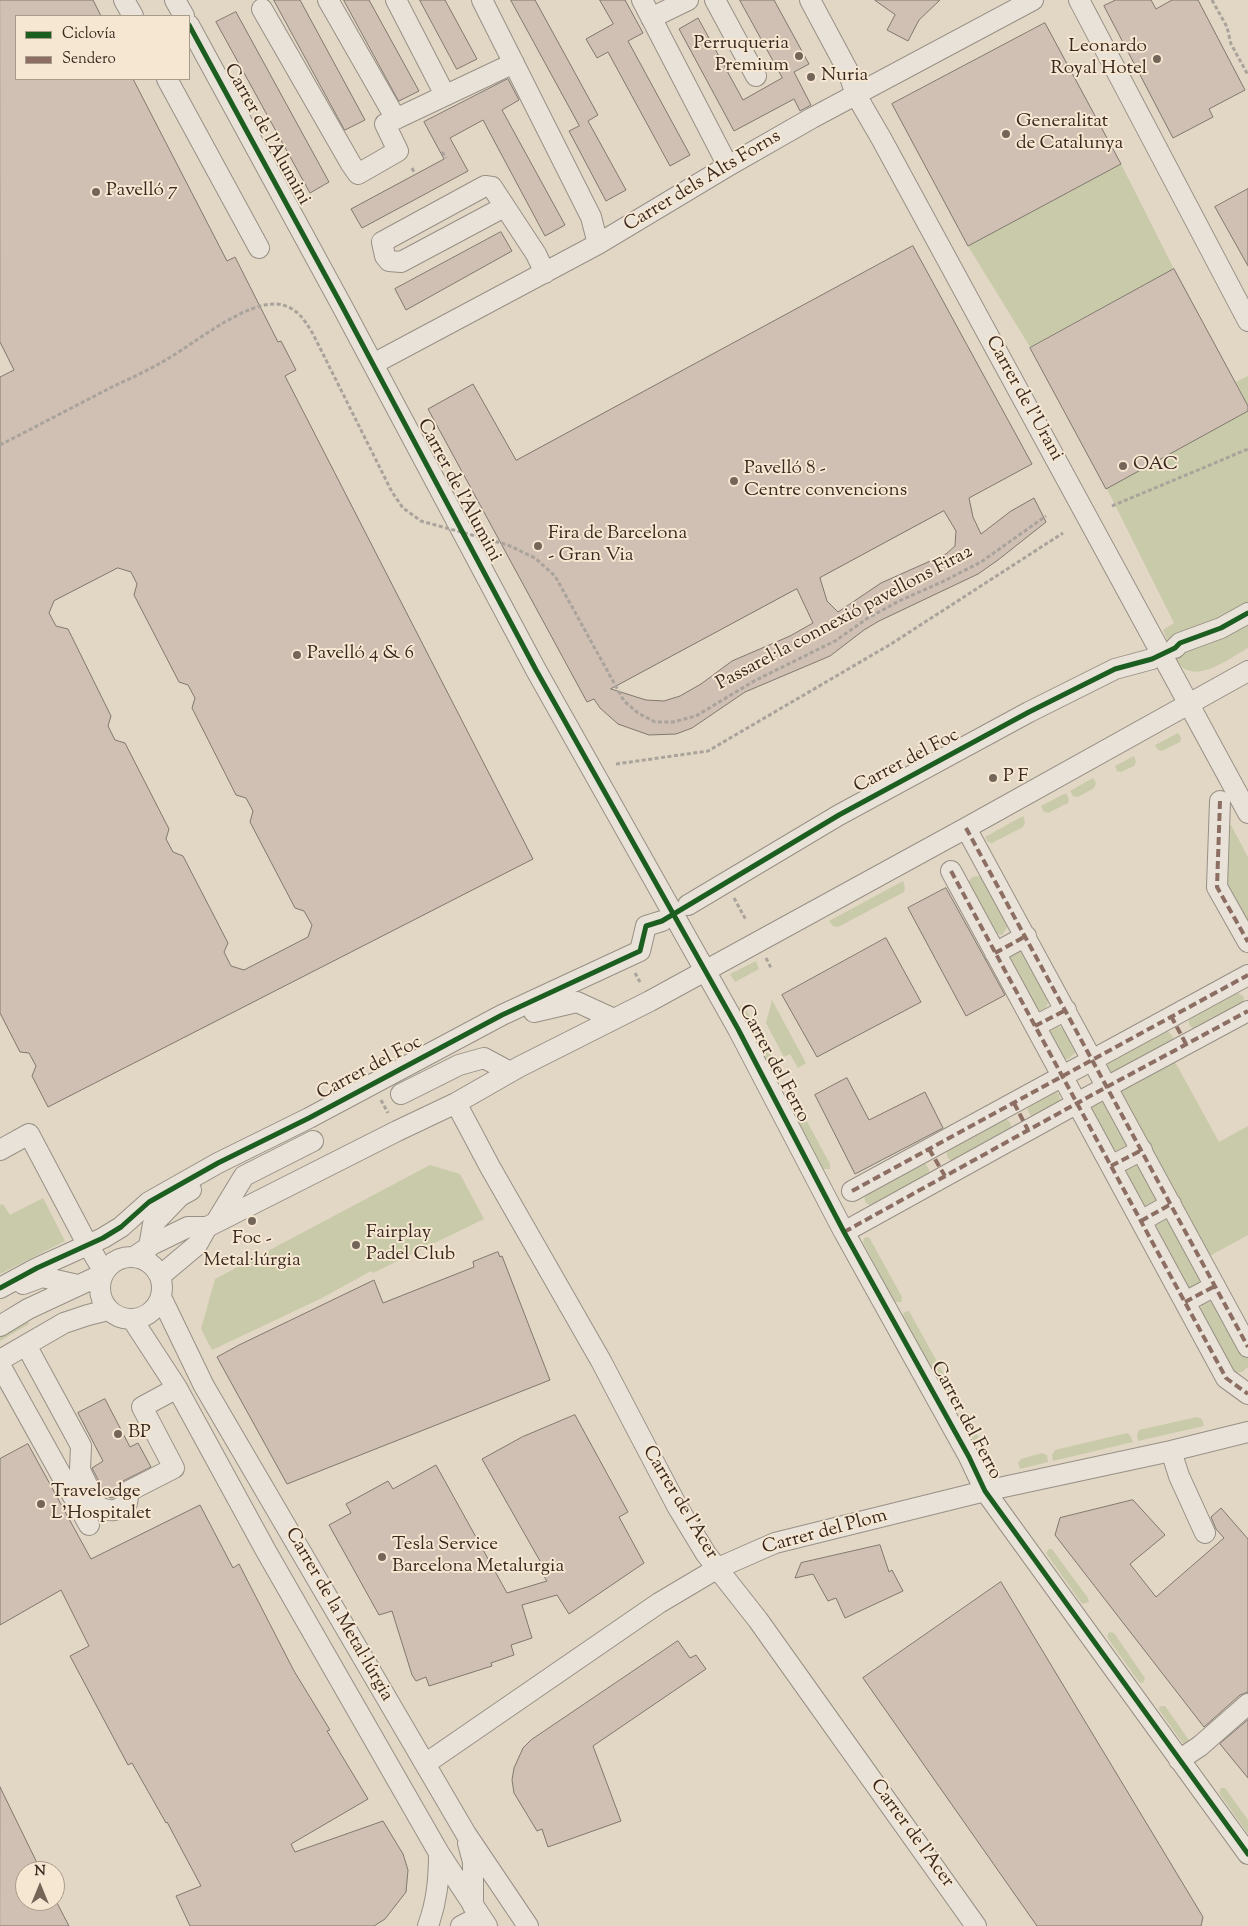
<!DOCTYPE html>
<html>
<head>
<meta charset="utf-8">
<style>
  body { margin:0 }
  #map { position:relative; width:1248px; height:1926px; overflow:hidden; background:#e2d7c5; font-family:"Sorts Mill Goudy",serif }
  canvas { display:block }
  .legend { position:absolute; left:15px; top:15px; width:175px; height:65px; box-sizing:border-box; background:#f5e7d1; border:1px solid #a99b8a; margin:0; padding:6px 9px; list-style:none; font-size:15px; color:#38281f }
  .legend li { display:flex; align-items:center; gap:10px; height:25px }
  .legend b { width:25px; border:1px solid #a99b8a }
  .north { position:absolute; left:15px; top:1861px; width:50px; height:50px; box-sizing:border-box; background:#f5e7d1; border:1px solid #a99b8a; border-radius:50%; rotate:0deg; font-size:14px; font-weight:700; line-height:20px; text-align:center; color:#38281f }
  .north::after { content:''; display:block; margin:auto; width:18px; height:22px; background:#746559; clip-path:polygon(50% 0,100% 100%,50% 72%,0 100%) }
</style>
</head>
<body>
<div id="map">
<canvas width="1248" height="1926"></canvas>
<ul class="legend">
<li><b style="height:6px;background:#1b5e20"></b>Ciclovía</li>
<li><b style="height:6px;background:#8d6e63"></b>Sendero</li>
</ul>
<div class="north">N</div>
</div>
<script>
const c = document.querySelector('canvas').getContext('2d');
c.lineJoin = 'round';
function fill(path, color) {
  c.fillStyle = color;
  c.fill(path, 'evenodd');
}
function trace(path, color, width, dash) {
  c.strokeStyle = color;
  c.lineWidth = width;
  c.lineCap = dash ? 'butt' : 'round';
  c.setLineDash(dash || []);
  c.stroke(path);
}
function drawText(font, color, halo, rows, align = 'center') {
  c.font = font + ' "Sorts Mill Goudy",serif';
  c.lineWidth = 4;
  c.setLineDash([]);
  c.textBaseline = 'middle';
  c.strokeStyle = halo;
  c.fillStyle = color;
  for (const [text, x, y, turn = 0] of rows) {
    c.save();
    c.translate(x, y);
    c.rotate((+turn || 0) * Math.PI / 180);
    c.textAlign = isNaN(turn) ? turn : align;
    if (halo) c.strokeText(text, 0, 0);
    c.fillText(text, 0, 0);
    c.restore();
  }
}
const green = new Path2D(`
  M1121 164 1174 269 1030 347 968 246Z
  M1248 376V406L1236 382Z
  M1248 411V648C1231 657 1197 684 1180 665 1174 658 1167 639 1163 630L1174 623 1106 487Z
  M1178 733 1181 738 1180 742 1162 751 1158 750 1155 745Z
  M1134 756 1136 762 1134 766 1121 772 1117 771 1115 766Z
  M1093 778 1096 783 1094 788 1078 797 1073 796 1070 791Z
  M1066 793 1069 799 1068 803 1048 813 1043 811 1041 806Z
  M1023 816 1025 822 1023 827 992 843 988 842 985 837Z
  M1227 823 1231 825 1248 857V923L1224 889Z
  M978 876 983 879 1007 924V928L1002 935 992 933 967 883 972 877Z
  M903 881 905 888 904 892 838 927 833 926 829 921Z
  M1018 951 1024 954 1048 999C1048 1007 1046 1010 1038 1011L1008 959 1010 955Z
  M756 961 759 969 735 982 730 974Z
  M1237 992 1244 997 1242 1008 1195 1030C1189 1026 1188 1023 1189 1016Z
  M772 1000 806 1063 798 1068 790 1054 784 1057 766 1023Z
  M741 1005 744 1006 779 1070V1074L773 1076 737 1010Z
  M1059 1026C1067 1030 1075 1043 1075 1053L1068 1059H1064L1048 1033 1053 1027Z
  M1167 1030 1173 1037 1172 1042 1114 1074C1108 1070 1107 1067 1108 1060Z
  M1174 1060 1219 1142 1248 1126V1235L1206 1258 1115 1092Z
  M1054 1090 1058 1093 1061 1101 1034 1118C1028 1114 1027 1111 1028 1103Z
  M1104 1102 1110 1105 1129 1144 1123 1151 1110 1150 1091 1111 1093 1107Z
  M798 1112H802L830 1164V1169H823L795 1117Z
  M1005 1117 1011 1124V1130L953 1162C946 1158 946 1155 947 1148Z
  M924 1162 929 1169V1174L871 1206C864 1203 864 1199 865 1192Z
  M1138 1163 1158 1201 1144 1208 1125 1172 1127 1167Z
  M430 1165 460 1174 484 1219 373 1273 371 1271 322 1298 212 1350 201 1329 215 1279Z
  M43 1198 65 1241 0 1274V1205L3 1204 10 1215Z
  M1167 1219 1174 1221 1203 1284 1189 1291 1155 1228 1157 1223Z
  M869 1237 902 1297 901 1302H894L863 1242 864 1238Z
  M1212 1301 1219 1304 1248 1358V1367L1242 1372 1235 1373 1229 1370 1200 1310 1202 1305Z
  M909 1311 951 1387 952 1393 949 1394 945 1393 903 1317 904 1312Z
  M27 1320 29 1324 0 1341V1336Z
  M964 1412 981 1441 980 1444 976 1446 972 1445 958 1417 960 1413Z
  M1197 1417 1202 1419 1204 1426 1138 1441 1137 1435 1139 1430Z
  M1127 1433 1130 1435 1133 1442 1053 1461 1052 1455 1055 1450Z
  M1042 1453 1047 1455 1048 1462 1020 1469 1018 1463 1021 1459Z
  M1049 1549H1052L1088 1598 1089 1602 1082 1604 1046 1553Z
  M1109 1632 1114 1633 1145 1678 1143 1683 1139 1682 1107 1637Z
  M1162 1706H1165L1191 1743 1184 1745 1159 1710V1707Z
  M1221 1788H1225L1248 1820V1834L1219 1793Z`);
const building = new Path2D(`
  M0 0H93L101 16H16V79H133L227 261 235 257 278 342 281 341 296 370 285 376 533 859 48 1107 32 1076 36 1066 29 1053 20 1052 0 1013V377L14 370 0 342ZM118 568 131 572 137 584 134 595 179 682 188 685 195 698 192 708 236 795 246 798 253 811 250 822 295 908 304 911 312 925 308 937 244 970 231 966 224 952 228 943 183 856 173 852 166 839 169 829 125 743 115 740 108 726 111 716 68 629 56 626 49 613 54 601Z
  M274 0H300L365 120 345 130Z
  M344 0H369L419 91 399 101Z
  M420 0H445L477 59 457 69Z
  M511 0H535L598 115 588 121 626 190 606 201 569 131 579 126Z
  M600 0H625L643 33 628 41 690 155 670 166 608 52 597 58 586 39 613 24Z
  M740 0H774L809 64 794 72 811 105 800 111 794 99 734 131 679 29 698 18 743 100 782 78Z
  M875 0H940L919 20 908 41 887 30 895 15Z
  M1116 0H1151L1156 9 1172 0H1198L1245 90 1209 109 1213 117 1173 138 1104 6Z
  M236 12 329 182 310 193 216 22Z
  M1045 23 1121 164 968 246 892 104Z
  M508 79 519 100 502 110 565 225 545 236 483 120 450 138 468 171 362 228 351 209 444 159 424 122Z
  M1248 189V266L1215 207Z
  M501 232 512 251 406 310 395 289Z
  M913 246 1032 464 969 498 973 517 981 534 1011 511 1034 498 1046 522 998 560 978 574 879 621 864 630 830 656 745 692 692 728 676 734 649 735 618 724 600 708 594 699 587 702 428 409 473 384 516 460ZM944 511 956 531 955 546 946 554 881 583 838 612 827 601 820 578ZM797 589 813 623 790 636 732 661 701 684 680 696 664 701 646 700 611 689Z
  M1174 269 1248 406V411L1106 489 1030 348Z
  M946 888 1005 995 966 1016 908 908Z
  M886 938 921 1002 817 1057 782 995Z
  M847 1078 869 1120 925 1092 943 1128 855 1174 815 1095Z
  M498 1252 500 1257 502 1256 550 1380 287 1484 217 1357 239 1345 374 1280 383 1303 474 1267 473 1262Z
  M105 1399 130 1447 138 1443 151 1467 123 1481 119 1484 116 1496 112 1498 107 1497 92 1468 103 1461 78 1413Z
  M575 1415 628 1512 619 1517 644 1563 569 1614 557 1595 522 1605 532 1638 511 1645 514 1655 491 1663 492 1666 429 1686 426 1677 416 1681 412 1675 392 1611 379 1615 329 1525 351 1513 346 1504 388 1481 393 1489 436 1465 507 1593 547 1581 536 1564 540 1561 482 1459 522 1437Z
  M28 1444 91 1559 200 1505 233 1568 239 1564 294 1671 330 1730 327 1731 368 1799 291 1844 295 1852 383 1821 403 1854 408 1870 406 1892 385 1919 374 1926H190L176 1896 201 1886 167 1822 166 1823 132 1763 128 1765 70 1656 89 1646 61 1590 0 1625V1459Z
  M1133 1500 1165 1535 1130 1564 1156 1597 1224 1538 1216 1529 1211 1517 1221 1508 1248 1539V1692L1240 1695 1204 1727 1055 1535 1060 1518Z
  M880 1545 889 1572 892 1570 903 1591 845 1618 836 1598 828 1601 813 1574 795 1578 801 1563Z
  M1001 1582 1203 1917 1201 1926H1037L863 1678Z
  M678 1641 690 1658 696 1655 706 1669 593 1746 621 1821 548 1847 542 1829 537 1831 514 1793 512 1780 514 1768 523 1748 531 1740Z
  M1248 1720V1778L1220 1744Z
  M0 1787 41 1871H25V1901H56L69 1926H0Z`);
const path = new Path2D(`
  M1212 0 1227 27 1231 44 1248 75
  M442 152 446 158
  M412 168 415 174
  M1112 506 1248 449
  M616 764 708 751 891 644 1063 533
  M734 898 746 920
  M766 958 771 968
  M635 973 640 982
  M381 1100 388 1113`);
const minor = new Path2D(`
  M124 0 133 16
  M175 0 184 16
  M328 0 396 119
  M396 0 445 95
  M482 0 591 217 598 244
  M642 0 728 166
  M715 0 756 76
  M810 0 848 71 856 95 881 138 1248 813
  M1079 0 1248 321
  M262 9 351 164 358 174 398 151 385 124 514 63
  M651 18 688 0
  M189 25 342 306 536 670 738 1029 844 1232 969 1457 985 1491 1248 1854
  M167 79 259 248
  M504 207 401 262 389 261 385 256 382 242 485 186 492 187 536 254 545 273
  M373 364 598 244 728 166 812 118 1033 0
  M1175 648 1180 643 1221 628 1248 613
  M1220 801 1217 887 1248 942
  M966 828 1248 1347
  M951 871 1226 1378 1248 1394
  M688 905 839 815 1029 712 1115 669 1152 659
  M995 953 1026 936
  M534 1012 577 1002 614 1019
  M1035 1026 1066 1010
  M401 1094 459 1065 484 1058 510 1072
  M456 1103 490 1167 601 1361 677 1506 706 1554 758 1620 976 1926
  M0 1150 29 1134 84 1238 104 1272
  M1111 1166 1142 1150
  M852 1191 1248 975
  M1141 1221 1171 1204
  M216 1222 244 1176 313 1141
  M844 1232 1090 1096 1248 1011
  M149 1247 153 1224 180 1196 191 1190
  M100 1288a31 31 0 1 1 62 0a31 31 0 1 1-62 0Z
  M134 1257 153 1244 188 1227H207L397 1131 456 1103 519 1067 650 1001 966 828 1248 671
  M160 1276 197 1245 207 1227
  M23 1284 42 1277 78 1285
  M0 1288 37 1268 103 1238 121 1227 149 1202 218 1163 309 1118 502 1015 640 951 646 926 662 921
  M161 1297 204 1386 466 1834 528 1926
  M1185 1302 1215 1286
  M132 1319 177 1388 266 1551 439 1853 487 1926
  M0 1326 28 1309 103 1274
  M26 1345 81 1446 80 1470 98 1507C112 1512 115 1512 127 1503L129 1491 174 1468 142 1407 177 1388
  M0 1360 64 1323 88 1315 108 1310
  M0 1365 89 1525
  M1171 1451 1179 1476 1205 1533
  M1179 1760 1200 1746 1248 1704
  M425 1764 659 1603 718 1568 775 1543 985 1491 1171 1451 1248 1432
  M468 1843 473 1862V1906
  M428 1926C437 1901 439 1879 439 1853
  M461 1926 480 1916`);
const pathBridge = new Path2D(`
  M0 445C37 426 75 406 112 387 131 378 151 369 169 358 196 342 245 302 277 304 296 306 304 319 313 334L392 492 403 508 421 521 508 545 535 558 555 576 624 701 638 713 655 722H673L696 716 754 681 835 641 868 618 899 601 942 582 981 562 1046 516`);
const quiet = new Path2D(`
  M1220 801 1217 887 1248 942
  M966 828 1248 1347
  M951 871 1226 1378 1248 1394
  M995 953 1026 936
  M1171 1016 1186 1044
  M1035 1026 1066 1010
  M1014 1103 1028 1130
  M929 1149 945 1176
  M1111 1166 1142 1150
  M852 1191 1248 975
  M1141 1221 1171 1204
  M844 1232 1090 1096 1248 1011
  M1185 1302 1215 1286`);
const cycleway = new Path2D(`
  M189 25 342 306 536 670 738 1029 844 1232 969 1457 985 1491 1248 1854
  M0 1288 37 1268 103 1238 121 1227 149 1202 218 1163 309 1118 502 1015 640 951 646 926 662 921 839 815 1029 712 1115 669 1152 659 1175 648 1180 643 1221 628 1248 613`);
const markers = [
  [799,56,5,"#746559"],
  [1157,59,5,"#746559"],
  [811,77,5,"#746559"],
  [1006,134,5,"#746559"],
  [96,192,5,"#746559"],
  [1123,466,5,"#746559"],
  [734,481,5,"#746559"],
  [538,546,5,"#746559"],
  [297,655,5,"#746559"],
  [993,778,5,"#746559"],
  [252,1221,5,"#746559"],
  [356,1245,5,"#746559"],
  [118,1434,5,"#746559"],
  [41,1504,5,"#746559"],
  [382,1557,5,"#746559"]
];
const poiNames = [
  ["Perruqueria",789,45,"right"],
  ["Premium",789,67,"right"],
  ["Leonardo",1147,48,"right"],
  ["Royal Hotel",1147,70,"right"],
  ["Nuria",821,77],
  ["Generalitat",1016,123],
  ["de Catalunya",1016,145],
  ["Pavelló 7",106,192],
  ["OAC",1133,466],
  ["Pavelló 8 -",744,470],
  ["Centre convencions",744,492],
  ["Fira de Barcelona",548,535],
  ["- Gran Via",548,557],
  ["Pavelló 4 & 6",307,655],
  ["P F",1003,778],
  ["Fairplay",366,1234],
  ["Padel Club",366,1256],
  ["Foc -",252,1240,"center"],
  ["Metal·lúrgia",252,1262,"center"],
  ["BP",128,1434],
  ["Travelodge",51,1493],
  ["L'Hospitalet",51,1515],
  ["Tesla Service",392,1546],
  ["Barcelona Metalurgia",392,1568]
];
const streetNames = [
  ["Carrer de l'Alumini",266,135,61],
  ["Carrer dels Alts Forns",703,182,-31],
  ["Carrer de l'Urani",1023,399,61],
  ["Carrer de l'Alumini",458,491,62],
  ["Passarel·la connexió pavellons Fira2",845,619,-28],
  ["Carrer del Foc",907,762,-28],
  ["Carrer del Ferro",773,1064,62],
  ["Carrer del Foc",370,1069,-28],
  ["Carrer del Ferro",965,1421,62],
  ["Carrer de l'Acer",679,1503,59],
  ["Carrer del Plom",825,1533,-15],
  ["Carrer de la Metal·lúrgia",338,1615,60],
  ["Carrer de l'Acer",911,1834,54]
];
fill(green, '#c9caa9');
fill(building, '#d0bfb3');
trace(building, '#80786e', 1);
trace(minor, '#989085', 22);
trace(path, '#a9a39b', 3, [4, 2.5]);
trace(minor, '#e8e2d9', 20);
trace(pathBridge, '#a9a39b', 3, [4, 2.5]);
trace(quiet, '#8d6e63', 4, [8, 4]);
trace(cycleway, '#1b5e20', 5);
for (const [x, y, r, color] of markers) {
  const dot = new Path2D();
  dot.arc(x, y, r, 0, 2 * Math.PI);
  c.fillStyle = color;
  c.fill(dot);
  trace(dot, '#f5e7d1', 2);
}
drawText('19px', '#38281f', '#f5e7d1', poiNames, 'left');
drawText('19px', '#38281f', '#f5e7d1', streetNames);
</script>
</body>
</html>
